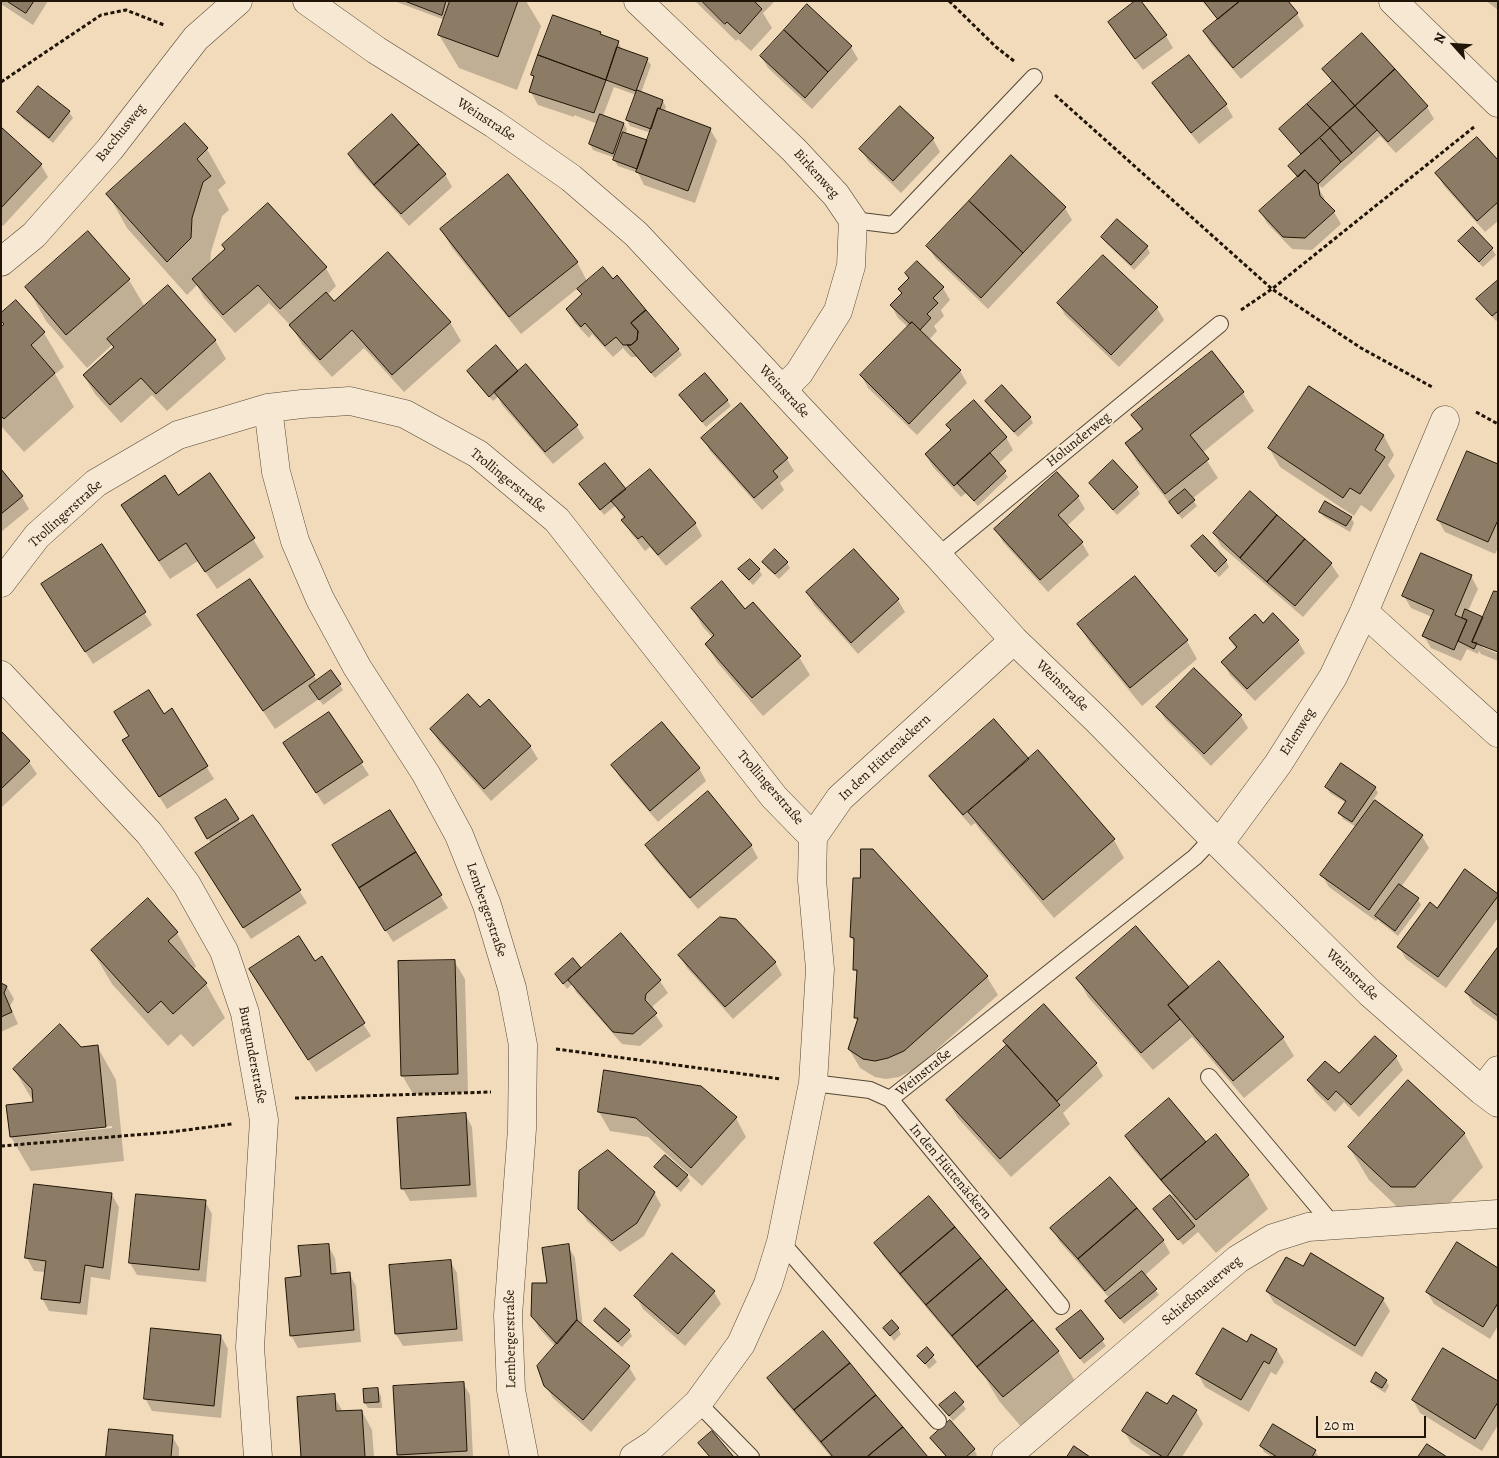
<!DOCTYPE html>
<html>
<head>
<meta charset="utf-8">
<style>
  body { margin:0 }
  #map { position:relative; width:1499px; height:1458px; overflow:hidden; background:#f2dbbb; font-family:Alegreya,serif }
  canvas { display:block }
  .frame { position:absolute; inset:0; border:2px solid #201507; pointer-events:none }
  .north { position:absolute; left:1429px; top:20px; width:50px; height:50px; -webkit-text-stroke:4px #f7e8d3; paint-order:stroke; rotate:296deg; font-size:14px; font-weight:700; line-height:20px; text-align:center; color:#201507 }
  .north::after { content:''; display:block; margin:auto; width:18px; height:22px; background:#201507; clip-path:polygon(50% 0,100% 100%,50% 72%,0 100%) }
  .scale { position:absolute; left:1316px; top:1416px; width:110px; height:22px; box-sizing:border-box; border:2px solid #201507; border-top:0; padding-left:6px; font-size:15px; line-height:18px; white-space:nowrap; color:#201507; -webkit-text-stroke:4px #f7e8d3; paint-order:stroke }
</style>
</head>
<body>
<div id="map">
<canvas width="1499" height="1458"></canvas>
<div class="frame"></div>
<div class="north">N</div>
<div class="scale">20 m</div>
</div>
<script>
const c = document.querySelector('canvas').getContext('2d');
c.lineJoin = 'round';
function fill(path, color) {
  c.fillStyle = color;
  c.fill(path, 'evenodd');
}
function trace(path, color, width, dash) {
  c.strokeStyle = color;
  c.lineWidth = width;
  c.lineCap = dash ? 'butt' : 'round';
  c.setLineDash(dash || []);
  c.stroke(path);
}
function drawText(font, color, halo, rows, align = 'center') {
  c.font = font + ' Alegreya,serif';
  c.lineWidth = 4;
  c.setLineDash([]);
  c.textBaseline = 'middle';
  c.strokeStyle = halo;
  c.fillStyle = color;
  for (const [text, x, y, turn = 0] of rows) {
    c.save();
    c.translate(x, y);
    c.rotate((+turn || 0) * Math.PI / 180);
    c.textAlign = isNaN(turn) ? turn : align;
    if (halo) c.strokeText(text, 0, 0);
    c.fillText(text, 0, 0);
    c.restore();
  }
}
const shadow = new Path2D(`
  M1 1H48L33 25 1 4Z
  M394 1H526L541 26 517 90 459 68 439 35 445 20Z
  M695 1H775L763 13 772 28 751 51 738 39 736 41Z
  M1202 1H1286L1297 14 1304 26 1241 79 1211 44 1204 32 1218 20Z
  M1486 1H1498V10Z
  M807 6 851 47 858 59 812 109 768 68 761 56Z
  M1109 22 1166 36 1173 48 1143 70 1116 34Z
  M600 33 602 36 618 42 623 51 647 60 651 65 641 93 663 101 666 107 664 112 710 129 717 141 695 203 644 185 638 173 618 166 614 160 615 158 593 150 590 144 598 124 574 115V117L538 105 531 92 535 79 532 75ZM614 87 636 95 627 120 630 126 651 133 648 142 625 134 627 129 624 124 603 116Z
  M1188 56 1226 105 1233 117 1199 144 1161 96 1154 84Z
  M1324 69 1427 107 1434 119 1396 153 1380 136 1322 188 1319 185 1317 186 1324 197 1325 203 1334 212 1341 224 1312 250 1292 249 1267 223 1260 211 1298 178 1290 166 1302 155 1284 135 1281 130 1332 83Z
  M39 87 69 112 73 118 53 143 22 118 19 112Z
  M900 108 933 139 940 152 901 193 868 161 861 149Z
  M1 129 41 165 48 177 3 226 1 225Z
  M207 149 226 183 218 190 229 210 222 216 211 252 210 264 326 268 336 286 327 295 334 303 450 322 461 341 404 392 364 348 332 377 302 344 292 327 269 303 235 333 204 298 197 285 187 295 127 228 108 194Z
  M349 155 445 174 452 187 409 226 356 167Z
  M1498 162V221L1485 232 1444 186 1437 174Z
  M1065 208 1072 220 988 309 935 258 928 246Z
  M1473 228 1492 249 1496 255 1483 267 1463 247 1460 241Z
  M441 229 577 262 587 281 678 349 682 355 655 378 637 357H631L623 348 613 357 592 334 589 338 574 322 567 309 583 296 578 288 521 334 452 248Z
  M88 233 129 280 145 307 215 340 226 359 167 411 152 395 121 423 95 394 84 376 114 349 112 345 87 368 46 321 27 287Z
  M1102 237 1147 247 1150 253 1134 270 1106 243Z
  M917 262 943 288 950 300 941 310 944 316 934 326 937 331 929 340 960 371 967 383 917 435 868 388 861 375 908 327 898 318 891 305 902 294 899 289 910 279 906 273Z
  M1498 282V320L1496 321 1481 305Z
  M16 302 44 333 64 367 55 374 74 407 24 452 1 426V328L4 326 1 321V315Z
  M1058 303 1157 308 1164 320 1119 367 1065 315Z
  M1212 353 1243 393 1254 411 1202 453 1218 478 1192 499 1197 506 1182 519 1137 462 1126 443 1142 431 1133 416Z
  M468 371 517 372 576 425 584 438 553 464 502 405 498 397 493 401 471 377Z
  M1309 387 1384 436 1394 455 1388 465 1395 476 1371 512 1361 505 1354 516 1280 467 1269 448Z
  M680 395 727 400 731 406 706 427Z
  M987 401 1030 417 1033 423 1018 437 990 407Z
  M948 426 1006 437 1013 450 998 464 1008 477 978 506 966 493 961 497 933 467 926 455 951 432Z
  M703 438 787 459 794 471 780 483 784 490 762 510 710 451Z
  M1113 462 1137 488 1140 494 1117 515 1094 489Z
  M1498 465V548L1495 554 1445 532 1438 520Z
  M1 471 22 497 29 509 1 532Z
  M1057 474 1078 497 1085 509 1067 526 1082 543 1089 555 1048 592 1003 542 996 530Z
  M581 485 695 523 702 536 666 566 650 547 645 551 630 532 623 520 624 519 615 506 604 515Z
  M1250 492 1331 564 1339 576 1303 617 1221 546 1214 533Z
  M178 496 253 539 264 557 217 589 198 561 170 579 133 524 122 505Z
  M1321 512 1351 518 1354 523 1350 532 1324 517Z
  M102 546 152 625 93 664 50 596Z
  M1193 546 1226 561 1229 567 1219 577 1196 552Z
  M854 551 898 600 905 612 858 654 814 605 807 592Z
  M764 562 787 563 790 568 779 579 767 568Z
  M740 569 759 570 762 575 753 585 743 575Z
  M1471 576 1478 589 1468 611 1483 620 1482 647 1498 654V661L1481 654 1479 651 1478 654 1467 649 1461 661 1431 648 1424 636 1432 617 1411 608 1404 596Z
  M249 581 318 682 340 685 343 690 323 705 319 699 275 729 210 633Z
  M692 608 745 611 799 657 810 675 763 716 717 662 706 644 713 638 703 627Z
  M1079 625 1187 641 1197 659 1142 706 1090 643Z
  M1263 625 1298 641 1305 653 1255 701 1230 675 1223 662 1236 649 1230 639Z
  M1158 707 1241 716 1248 728 1211 766 1165 719Z
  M480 709 530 746 538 759 491 801 439 742 432 730Z
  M171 710 214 779 167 809 131 752 163 715Z
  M329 714 369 775 324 805 292 756Z
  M1 733 29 762 37 774 1 808Z
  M1028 761 1114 840 1124 858 1054 918 980 830 975 823 971 826 938 788 931 776Z
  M613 765 699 768 706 781 658 822 620 778Z
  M1326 787H1375L1378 793 1373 800 1422 836 1429 848 1401 887 1418 899 1421 905 1398 936 1380 922 1378 919 1376 921 1329 887 1322 875 1356 827 1343 819 1340 813 1346 803 1330 793Z
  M226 801 241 824 252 817 307 903 251 939 203 865 211 843 197 819Z
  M389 811 448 908 393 942 341 858Z
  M647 845H751L758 858 698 909 654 858Z
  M872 850 987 977 998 995 915 1069 899 1077 886 1079 875 1077 860 1068 849 1049 858 1022 855 1018 858 975 855 970V944L851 937 861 880Z
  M1498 895V918L1446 988 1406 959 1399 947 1437 909Z
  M177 933 196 966 193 970 206 984 225 1018 193 1047 181 1034 168 1046 112 984 92 950Z
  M621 935 660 981 668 993 653 1006 652 1010 663 1026 640 1046 622 1044 576 992 572 984 567 989 556 974 573 960 581 969Z
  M1498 949V1022L1473 1004 1466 992Z
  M679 955 775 962 782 975 733 1019 687 968Z
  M321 958 371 1036 316 1072 257 981 314 962Z
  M454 961 465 979 468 1092 413 1094 402 1075Z
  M1219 963 1283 1038 1294 1056 1244 1098 1192 1037 1153 1070 1088 997 1078 978 1189 989Z
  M1 985 7 987 14 999 10 1006 18 1024 1 1032Z
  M1044 1006 1096 1064 1103 1076 1063 1113 1070 1124 1011 1177 958 1118 947 1100 1007 1046Z
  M1375 1037 1396 1057 1403 1070 1359 1117 1344 1102 1335 1112 1316 1093 1308 1080 1339 1075Z
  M97 1046 116 1080 124 1161 31 1171 11 1137 8 1106 34 1103 14 1069 80 1048ZM112 1126V1128L51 1134V1132Z
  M1169 1100 1206 1144 1248 1175 1268 1209 1216 1253 1198 1232 1183 1245 1158 1215 1154 1209 1176 1202 1170 1192 1133 1149 1126 1136Z
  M599 1112 736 1118 746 1137 702 1186 648 1137 610 1131Z
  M465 1114 472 1127 477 1197 410 1201 403 1189Z
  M1464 1133 1483 1167 1434 1220H1411L1369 1180 1349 1147Z
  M656 1167 687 1176 690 1181 681 1192 659 1173Z
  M654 1192 661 1205 644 1236 620 1252 587 1221 579 1208Z
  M112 1195 119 1207 110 1280 91 1277 87 1315 49 1311 42 1298 45 1272 34 1271 27 1258Z
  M205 1201 212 1214 206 1282 137 1275 130 1263Z
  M1052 1228 1163 1240 1170 1253 1144 1276 1159 1295 1124 1324 1110 1307V1299L1059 1241Z
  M875 1243 1058 1351 1077 1385 1024 1430 999 1401 986 1379 883 1256Z
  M328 1245 335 1258 337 1275 349 1273 356 1286 361 1342 298 1348 291 1335 302 1277Z
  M568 1246 575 1258 583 1327 629 1367 636 1379 591 1432 553 1398 545 1385 556 1347 539 1328 532 1315Z
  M672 1255 714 1292 721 1304 685 1346 643 1309 636 1296Z
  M450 1261 457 1273 463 1341 403 1346 396 1334Z
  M1498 1270V1326L1490 1339 1434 1304 1427 1292Z
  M1267 1291 1383 1299 1390 1311 1362 1357 1274 1303Z
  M1081 1312 1106 1346 1084 1364 1061 1335Z
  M595 1321 629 1331 632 1336 622 1347 599 1327Z
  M885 1328H898L901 1334 894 1341Z
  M221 1336 228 1349 221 1418 152 1411 145 1398Z
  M1252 1336 1277 1350 1284 1362 1276 1375 1271 1372 1249 1412 1205 1387 1198 1374 1247 1343Z
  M927 1349 937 1362 929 1369 919 1356Z
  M769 1378 927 1457H831L776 1391Z
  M1386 1380 1389 1386 1385 1393 1376 1387 1372 1382Z
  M1498 1382V1425L1482 1451 1420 1413 1413 1400Z
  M463 1383 470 1395 473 1457H400L398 1455Z
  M378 1390 381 1396 382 1408H368L365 1403Z
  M955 1394 966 1409 953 1421 941 1406Z
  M334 1396 343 1412 362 1411 372 1430 374 1457H302Z
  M1167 1406 1196 1411 1203 1424 1182 1457H1152L1131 1443 1124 1431Z
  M172 1436 179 1448V1457H108Z
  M932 1439 974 1449 977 1455 975 1457H946Z
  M1261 1446 1315 1451 1319 1457H1272L1264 1452Z`);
const building = new Path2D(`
  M7 1H34L26 13Z
  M405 1H446L442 15Z
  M450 1H518L498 57 438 35Z
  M702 1H754L762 9 740 34 727 22 725 24Z
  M1135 1H1141L1167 35 1135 59 1108 22Z
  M1204 1H1240L1218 19Z
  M1240 1H1288L1298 13 1233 68 1203 31Z
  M807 4 852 46 828 72 784 30Z
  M553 15 601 32 600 34 619 41 606 80 538 55Z
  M784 30 828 72 805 98 760 56Z
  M1362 33 1395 69 1355 106 1322 69Z
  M617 47 648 58 636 91 606 80Z
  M538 55 606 80 594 113 529 92 534 76 531 75Z
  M1189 55 1227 104 1191 133 1152 83Z
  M1395 69 1428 106 1388 142 1355 106Z
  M1333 81 1355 106 1330 128 1307 104Z
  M38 86 70 111 49 138 17 112Z
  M637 90 663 100 660 109 658 108 651 129 626 120Z
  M1307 104 1330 128 1301 154 1279 129Z
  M900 106 934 138 893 181 859 149Z
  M1355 106 1377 130 1352 153 1330 128Z
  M658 108 711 128 688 191 636 172Z
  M392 114 419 144 374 185 348 154Z
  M600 114 624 123 613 154 589 144Z
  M185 123 208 148 197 159 211 176 203 182 192 218 191 238 167 262 106 194Z
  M1 127 42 164 1 208Z
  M1330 128 1352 153 1341 162 1320 138Z
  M623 132 647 140 637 169 613 160Z
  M1477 137 1498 160V202L1477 221 1435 173Z
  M1320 138 1341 162 1318 184 1305 170 1298 177 1288 166Z
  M419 144 446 174 401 214 374 185Z
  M1011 155 1066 207 1023 253 969 201Z
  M1305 170 1318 184 1320 196 1335 211 1305 238 1283 237 1259 211Z
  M508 174 578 262 509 317 440 229Z
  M969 201 1023 253 981 298 926 246Z
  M268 203 327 267 280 309 258 285 223 315 192 279 225 249 222 245Z
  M1117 219 1148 246 1131 265 1101 237Z
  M1473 227 1493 248 1479 262 1458 241Z
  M88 231 130 279 66 335 25 287Z
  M388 252 451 322 392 375 352 330 320 360 289 325 326 292 334 301Z
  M1103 255 1158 307 1111 355 1057 303Z
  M917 261 944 287 933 298 938 303 927 314 931 318 920 330 912 322 910 324 890 305 902 293 898 289 909 278 905 273Z
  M603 267 613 279 617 275 646 310 631 323 638 331 637 340 631 345H623L616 337 605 346 585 323 581 327 566 309 582 294 577 289Z
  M1498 280V311L1492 316 1476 299Z
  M168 285 216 340 156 394 141 378 110 405 83 375 114 347 107 339Z
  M16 300 45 332 31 345 55 373 4 419 1 416V327L4 324 1 321V313Z
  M646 310 679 349 651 373 627 345H631L637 340 638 331 631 323Z
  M912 322 961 370 909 424 860 375Z
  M496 345 518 371 489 397 467 371Z
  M1212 351 1244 392 1190 435 1209 459 1165 494 1125 443 1143 429 1131 415Z
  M526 364 578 425 545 452 494 392Z
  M705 373 728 400 702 422 679 395Z
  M1002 385 1031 417 1014 432 985 401Z
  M1309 386 1384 435 1375 450 1385 457 1360 494 1350 488 1343 498 1268 448Z
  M974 400 1007 437 954 486 925 454 951 430 946 425Z
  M741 403 788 458 773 471 778 477 754 498 701 438Z
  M1467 451 1498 464V520L1488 542 1437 520Z
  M990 453 1006 471 974 501 957 483Z
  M1113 460 1138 487 1113 510 1089 483Z
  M605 463 626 489 600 510 579 484Z
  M1 469 23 496 1 514Z
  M650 469 696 523 658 555 642 536 638 539 621 520 625 517 611 501Z
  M1057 472 1079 496 1058 515 1083 542 1040 580 994 529Z
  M210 473 255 538 205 572 186 543 159 561 121 505 165 475 178 495Z
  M1185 489 1195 500 1178 514 1169 502Z
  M1250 491 1277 515 1240 558 1213 533Z
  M1325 501 1352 517 1346 526 1319 512Z
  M1277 515 1305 539 1267 582 1240 558Z
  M1203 535 1227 560 1215 572 1191 546Z
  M1305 539 1332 563 1295 606 1267 582Z
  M102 544 146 612 85 652 41 584Z
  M775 549 788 562 775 574 762 562Z
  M854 549 899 599 851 643 806 592Z
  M1421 553 1472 575 1455 615 1467 620 1454 650 1422 636 1434 610 1402 596Z
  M750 559 760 569 749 580 738 569Z
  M1135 576 1188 640 1130 688 1077 624Z
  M250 579 315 675 263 711 197 615Z
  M722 581 745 609 753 602 801 656 752 698 705 644 714 635 691 608Z
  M1494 591 1498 592V652L1472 642Z
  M1465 609 1483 617 1472 642 1477 643 1474 649 1458 641 1467 620 1462 618Z
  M1273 613 1299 640 1247 689 1221 662 1237 647 1229 638 1255 614 1263 623Z
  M1194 668 1242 715 1204 754 1156 707Z
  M331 670 341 684 319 700 309 686Z
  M149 690 164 714 172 708 208 766 159 797 122 740 129 736 114 712Z
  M468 694 480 707 489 699 531 746 484 789 430 729Z
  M329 712 363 762 316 793 283 743Z
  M994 719 1029 759 963 815 929 776Z
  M662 722 700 768 650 811 611 765Z
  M1 731 30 761 1 789Z
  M1038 750 1115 839 1043 900 968 812Z
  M1341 763 1376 787 1352 822 1338 813 1346 801 1325 787Z
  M708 791 752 845 690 898 645 845Z
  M226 799 239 819 207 839 195 818Z
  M1375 800 1423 835 1369 910 1320 875Z
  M390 810 416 852 359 888 332 845Z
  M253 815 301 890 243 928 195 853Z
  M861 849H873L988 976 904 1051 888 1058 875 1061 863 1059 848 1049 858 1018H854L857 970H853L854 938 850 937 853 878H860Z
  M416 852 442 895 385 931 359 888Z
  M1465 869 1498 894V896L1438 977 1397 947 1430 902 1437 908Z
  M1399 884 1419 898 1395 931 1375 916Z
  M148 898 178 932 168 941 207 983 173 1014 161 1001 148 1013 91 950Z
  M720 917 736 919 776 962 725 1007 678 955Z
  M1136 926 1189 987 1168 1005 1180 1019 1141 1053 1076 978Z
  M621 933 661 980 646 994 645 1000 657 1013 633 1034 613 1032 568 980Z
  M299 936 315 961 322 956 365 1023 308 1060 249 969Z
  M1498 947V1016L1465 992Z
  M573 958 581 968 563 984 555 974Z
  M455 960 458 1074 401 1076 398 961Z
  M1219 961 1284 1037 1233 1081 1168 1005Z
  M1 983 7 986 4 993 12 1012 1 1017Z
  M1044 1004 1097 1063 1057 1101 1003 1041Z
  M60 1024 81 1047 98 1045 106 1127 10 1137 6 1105 33 1102 32 1089 13 1069Z
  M1375 1036 1397 1056 1351 1105 1336 1091 1328 1100 1307 1080 1325 1061 1339 1073Z
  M1007 1045 1060 1105 1000 1159 946 1100Z
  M604 1070 701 1086 737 1117 691 1168 636 1118 598 1112Z
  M1408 1080 1465 1133 1415 1187H1391L1348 1147Z
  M1169 1098 1206 1142 1161 1180 1125 1136Z
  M466 1113 470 1185 401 1189 397 1118Z
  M1216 1134 1249 1175 1196 1220 1161 1180Z
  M608 1150 655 1192 637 1223 612 1241 578 1209 579 1171Z
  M665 1155 688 1175 677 1187 654 1167Z
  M1110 1177 1137 1208 1078 1259 1050 1228Z
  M34 1184 112 1193 103 1268 85 1265 80 1303 41 1299 46 1261 25 1258Z
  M136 1194 206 1200 199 1270 129 1263Z
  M1170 1195 1195 1226 1178 1240 1153 1209Z
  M929 1196 955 1227 900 1274 874 1243Z
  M1137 1208 1164 1240 1105 1291 1078 1259Z
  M955 1227 981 1258 926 1305 900 1274Z
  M1457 1242 1498 1268V1303L1483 1327 1426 1292Z
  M329 1244 331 1274 350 1272 354 1330 290 1336 285 1278 301 1276 298 1246Z
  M569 1244 577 1320 557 1344 531 1316 532 1283H547L542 1248Z
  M672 1253 715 1291 678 1334 634 1296Z
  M1311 1253 1384 1298 1355 1346 1266 1291 1286 1257 1303 1266Z
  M981 1258 1007 1289 952 1336 926 1305Z
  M451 1260 457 1329 395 1334 389 1265Z
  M1142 1271 1157 1289 1120 1319 1105 1301Z
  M1007 1289 1033 1320 977 1367 952 1336Z
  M605 1308 630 1330 618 1342 594 1321Z
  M1081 1310 1104 1339 1080 1359 1056 1329Z
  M577 1320 630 1366 583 1420 544 1386 537 1366Z
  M892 1320 899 1328 890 1336 883 1328Z
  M1033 1320 1059 1351 1003 1397 977 1367Z
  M151 1328 221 1335 214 1406 144 1399Z
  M1223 1328 1247 1342 1251 1334 1277 1349 1269 1364 1264 1361 1241 1400 1196 1374Z
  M823 1331 850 1363 794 1410 767 1378Z
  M927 1347 934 1355 925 1364 917 1356Z
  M1443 1348 1498 1381V1402L1475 1439 1412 1400Z
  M850 1363 876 1395 821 1442 794 1410Z
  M1376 1372 1387 1380 1382 1388 1371 1382Z
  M464 1382 467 1451 397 1455 393 1386Z
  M378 1388 379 1402 364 1403 363 1389Z
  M955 1392 964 1402 949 1416 939 1405Z
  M1147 1392 1167 1404 1173 1395 1197 1410 1167 1457H1163L1122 1431Z
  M335 1394 336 1411 362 1410 365 1457H301L297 1397Z
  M876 1395 903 1427 867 1457H833L821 1442Z
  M950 1420 975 1449 966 1457H947L930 1438Z
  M1273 1424 1316 1450 1312 1457H1277L1260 1446Z
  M903 1427 928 1457H867Z
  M109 1429 173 1435 171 1457H106Z
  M712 1431 734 1457H710L698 1443Z
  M1427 1444 1447 1457H1418Z
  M1074 1446 1090 1457H1067Z`);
const path = new Path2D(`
  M949 1 996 47 1014 61
  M1 82 101 15 126 10 164 25
  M1055 95 1272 289 1361 348 1434 388
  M1241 310 1272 289 1474 127
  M1476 412 1498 424
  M556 1049 781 1079
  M295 1098 491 1092
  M1 1146 171 1132 232 1124`);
const lane = new Path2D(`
  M853 220 893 225 1034 77
  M938 556 1220 324
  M1209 1077 1334 1226
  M813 1083 870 1090 890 1099 1061 1306
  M890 1099 1195 857 1213 838
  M781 1242 938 1421
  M698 1403 751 1457`);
const street = new Path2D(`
  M307 1 376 50 494 124 571 178 636 234 938 556 1014 640 1098 721 1213 838 1370 993 1482 1091 1498 1103
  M638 1 794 150 836 195 853 220 851 266 838 311 799 373 782 390
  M1393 1 1498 103
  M1 262 34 235 110 149 196 38 238 1
  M268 408 276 472 295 541 320 599 357 667 426 774 459 835 487 905 512 988 523 1045 522 1129 508 1315 511 1390 524 1457
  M1 583 37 536 96 483 178 435 268 408 302 404 350 401 405 414 478 454 557 520 774 797 813 837
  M1364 612 1498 733
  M1 675 149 833 187 885 224 951 245 1013 264 1120 250 1347 258 1457
  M1219 844 1278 764 1333 677 1364 612 1445 420
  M1482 1091 1498 1070
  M634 1457 654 1444 698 1403 741 1344 768 1284 781 1242 813 1083 820 969 812 880 813 837 840 798 1014 640
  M1006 1457 1238 1259 1273 1238 1308 1227 1498 1214`);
const streetNames = [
  ["Weinstraße",486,120,33],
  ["Bacchusweg",121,133,-51],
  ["Birkenweg",816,174,48],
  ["Weinstraße",784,392,47],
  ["Holunderweg",1079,440,-39],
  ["Trollingerstraße",508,481,39],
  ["Trollingerstraße",66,514,-42],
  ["Weinstraße",1062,686,44],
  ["Erlenweg",1298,732,-58],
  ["In den Hüttenäckern",885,758,-43],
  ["Trollingerstraße",770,788,49],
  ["Lembergerstraße",486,910,71],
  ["Weinstraße",1352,975,44],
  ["Burgunderstraße",252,1055,79],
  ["Weinstraße",924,1073,-39],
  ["In den Hüttenäckern",950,1172,50],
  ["Schießmauerweg",1202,1291,-40],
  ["Lembergerstraße",511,1339,-91]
];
fill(shadow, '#0003');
fill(building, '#8d7c65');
trace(building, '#201507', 1);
trace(lane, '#544634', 18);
trace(street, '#544634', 29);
trace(path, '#201507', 3, [4, 2.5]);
trace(lane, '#f7e8d3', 16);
trace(street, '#f7e8d3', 28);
drawText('14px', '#201507', '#f7e8d3', streetNames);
</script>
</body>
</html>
